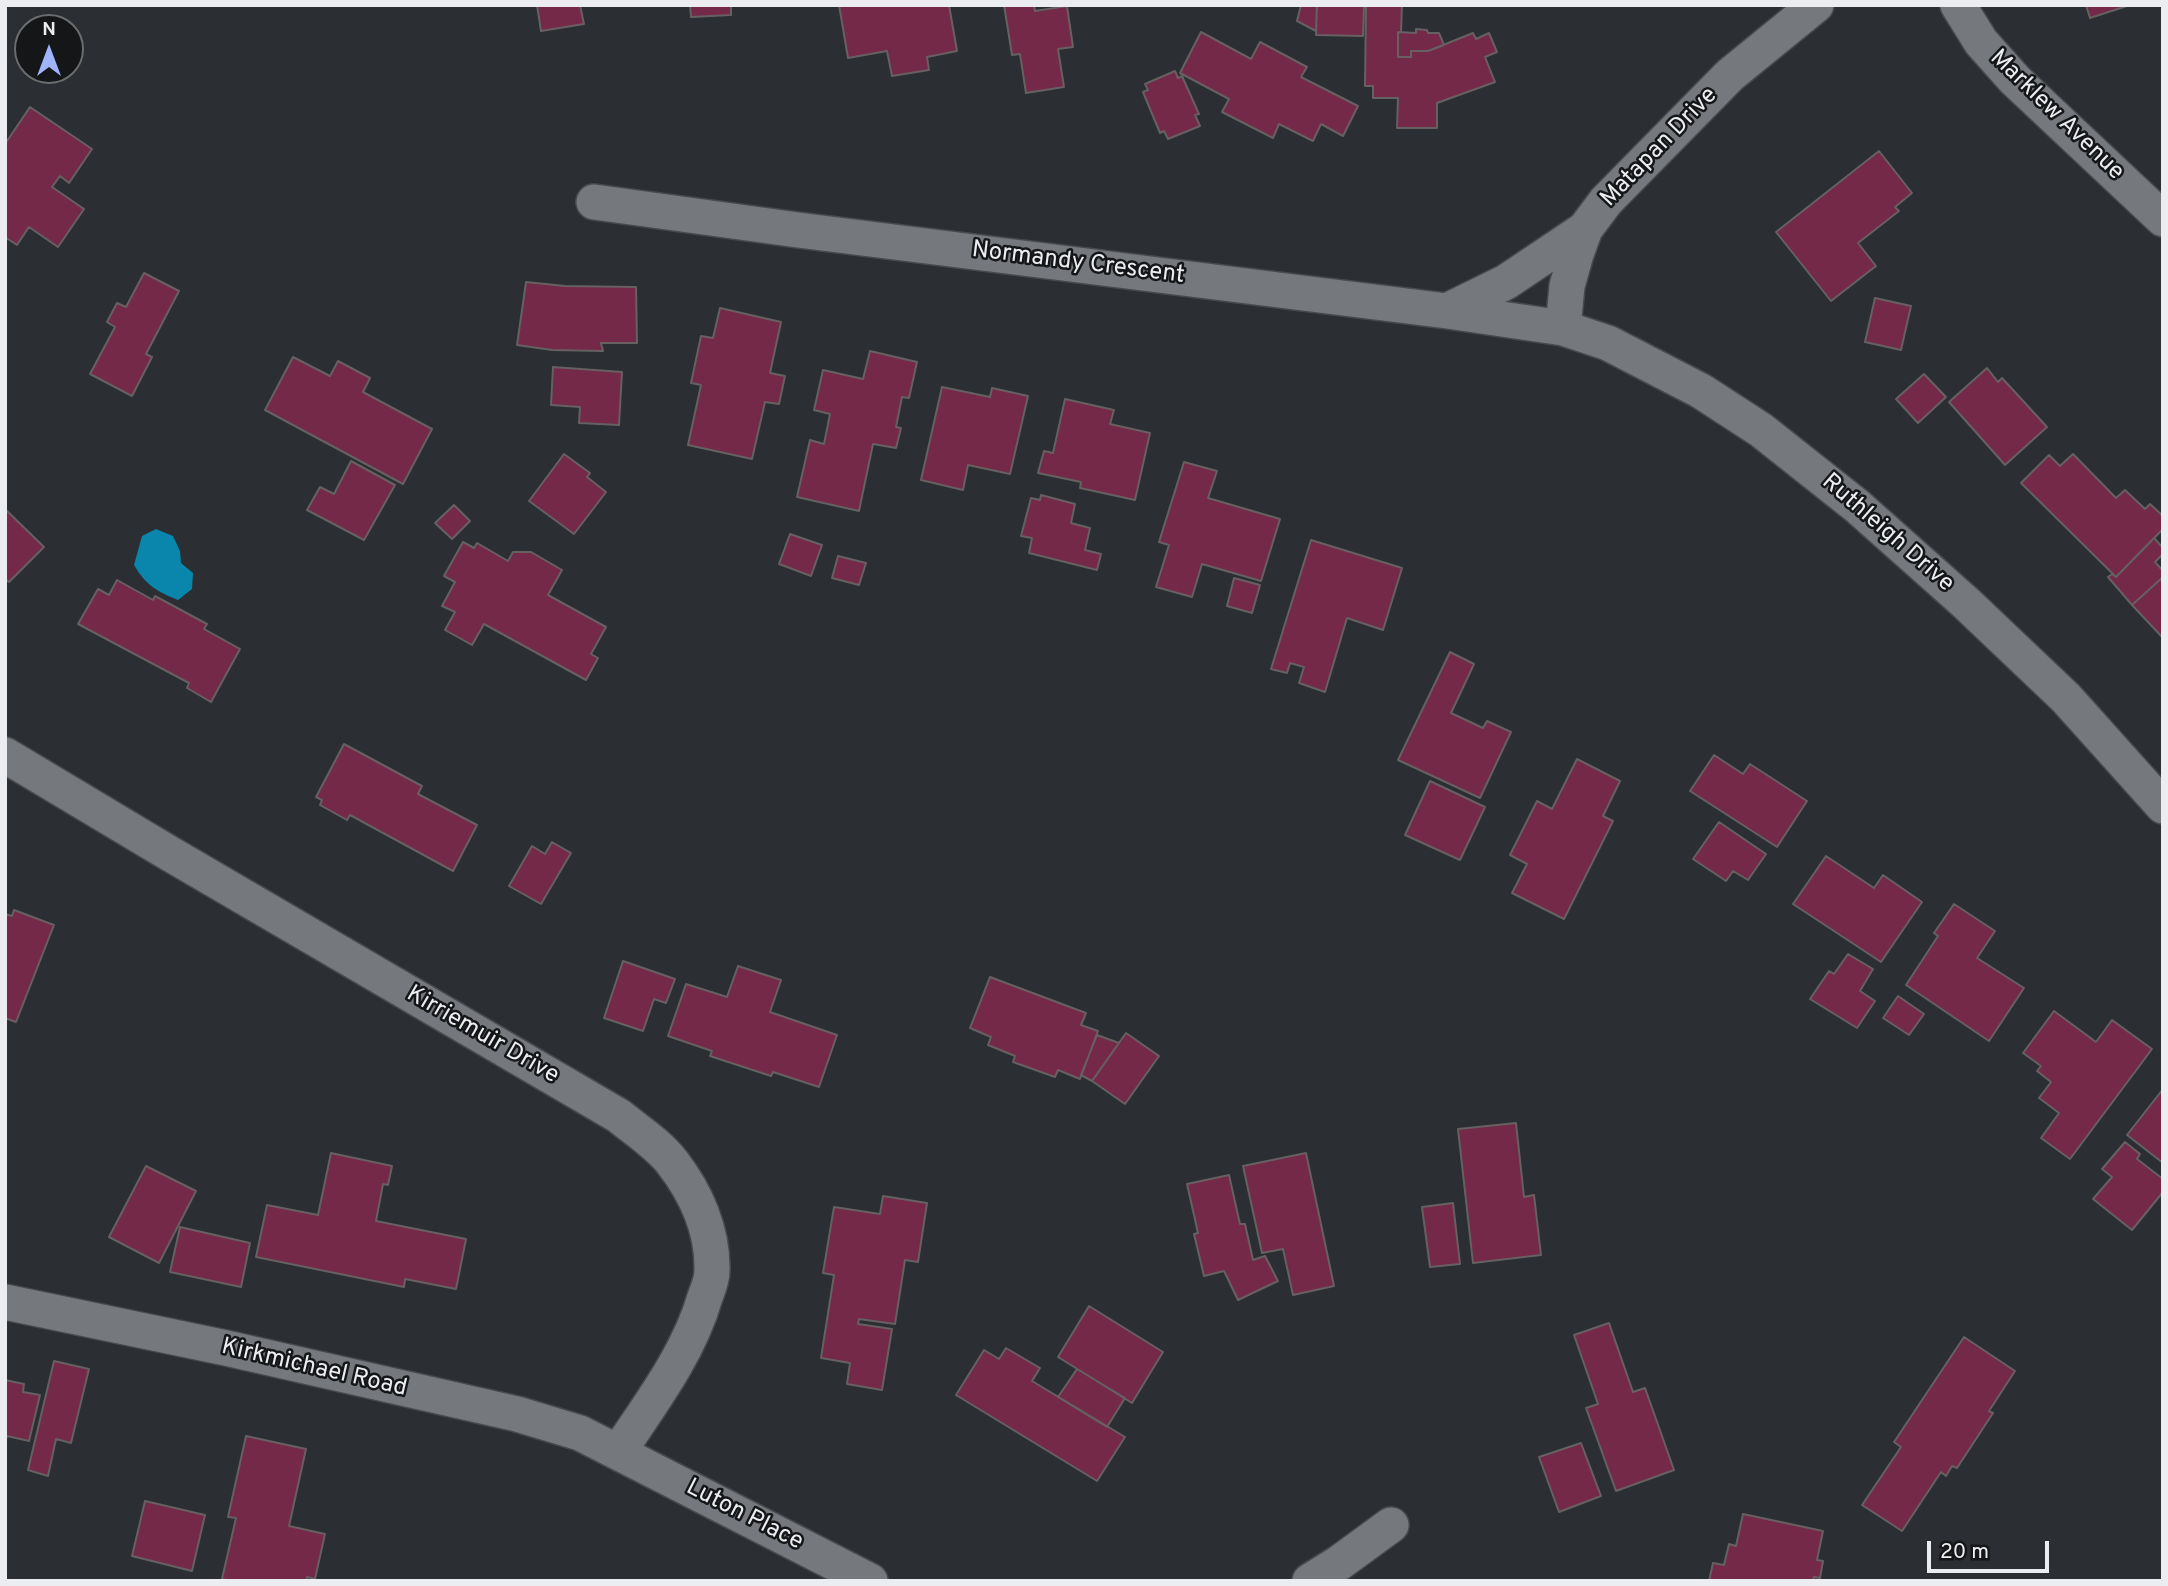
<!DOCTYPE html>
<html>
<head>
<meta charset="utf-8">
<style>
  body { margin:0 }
  #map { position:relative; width:2168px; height:1586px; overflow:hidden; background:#2b2e32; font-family:Overpass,sans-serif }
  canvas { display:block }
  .frame { position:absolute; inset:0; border:7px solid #ecedf0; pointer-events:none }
  .north { position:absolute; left:14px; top:14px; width:70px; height:70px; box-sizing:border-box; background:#151618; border:2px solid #6b6c6e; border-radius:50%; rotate:0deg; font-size:19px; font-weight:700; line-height:28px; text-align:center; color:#ecedf0 }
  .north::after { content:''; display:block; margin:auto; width:24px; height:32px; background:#a0b3fd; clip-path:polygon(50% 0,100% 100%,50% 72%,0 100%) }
  .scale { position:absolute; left:1927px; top:1541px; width:122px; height:32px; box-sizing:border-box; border:4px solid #ecedf0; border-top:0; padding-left:9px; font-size:21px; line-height:24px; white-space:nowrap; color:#ecedf0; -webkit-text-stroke:5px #151618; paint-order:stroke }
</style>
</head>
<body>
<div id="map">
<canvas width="2168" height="1586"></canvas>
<div class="frame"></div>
<div class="north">N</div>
<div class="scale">20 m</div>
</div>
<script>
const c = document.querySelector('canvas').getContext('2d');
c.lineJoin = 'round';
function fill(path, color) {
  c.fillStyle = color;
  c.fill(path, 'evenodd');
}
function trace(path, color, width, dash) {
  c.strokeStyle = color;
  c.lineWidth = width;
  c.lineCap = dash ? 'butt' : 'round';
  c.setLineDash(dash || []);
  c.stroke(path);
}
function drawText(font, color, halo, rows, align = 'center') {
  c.font = font + ' Overpass,sans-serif';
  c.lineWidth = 5;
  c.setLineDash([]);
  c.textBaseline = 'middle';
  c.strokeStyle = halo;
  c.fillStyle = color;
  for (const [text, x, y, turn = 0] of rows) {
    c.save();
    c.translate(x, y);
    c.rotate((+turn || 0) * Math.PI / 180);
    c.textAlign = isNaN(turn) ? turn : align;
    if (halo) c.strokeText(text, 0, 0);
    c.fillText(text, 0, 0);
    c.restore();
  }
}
const water = new Path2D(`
  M156 529 173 536 180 551 181 563 193 573 192 589 178 600C156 591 146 585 134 565L142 536Z`);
const building = new Path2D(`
  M537 5H580L584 24 541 31Z
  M690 5H749L731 6V15L691 17Z
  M839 5H949L957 51 927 57 929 70 892 76 887 51 848 58Z
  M1004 5H1034L1035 11 1067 6 1073 47 1058 49 1064 87 1026 93 1020 54 1012 55Z
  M1301 5H1317L1316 31 1297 21Z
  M1317 5H1364L1363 36 1316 35Z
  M1366 5H1402L1401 32H1398V57H1411V51H1428L1473 33 1476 39 1489 33 1497 52 1485 57 1495 82 1437 103V128H1397L1398 98H1373V86H1365Z
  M2086 5H2130L2090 18Z
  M1416 29 1427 30 1428 33H1439L1444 45 1428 51H1411V57H1398V32L1416 33Z
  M1201 32 1251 59 1260 42 1307 67 1301 77 1358 106 1343 136 1321 124 1313 141 1279 124 1273 138 1222 112 1229 99 1180 73Z
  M1175 71 1178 78 1182 76 1199 114 1195 115 1200 126 1168 139 1164 131 1160 133 1143 92 1148 90 1145 84Z
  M30 107 92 149 69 183 60 176 52 187 84 209 58 247 29 227 17 245 5 237V144Z
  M1879 151 1912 193 1895 207 1899 211 1858 243 1876 266 1831 301 1776 232Z
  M144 273 179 291 146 354 152 357 132 396 90 374 115 327 107 322 117 303 126 307Z
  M526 282 565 286 636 287 637 343H601L603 351 552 350 517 345Z
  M1875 298 1911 306 1901 350 1865 342Z
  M720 308 781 322 770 373 785 376 779 404 765 402 752 459 688 445 701 385 691 383 701 336 713 338Z
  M870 351 917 362 909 398 902 397 896 427 901 428 896 448 873 444 859 511 797 497 810 440 824 444 830 414 814 410 823 370 863 379Z
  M293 357 330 376 338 361 370 378 363 392 432 429 403 484 265 410Z
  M553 367 622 372 619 425 579 423 580 407 551 405Z
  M1987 368 1998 382 2002 378 2047 427 2005 465 1949 402Z
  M1924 374 1946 397 1918 423 1896 399Z
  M942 387 990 397 992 388 1028 396 1010 474 968 465 963 490 921 480Z
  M1065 399 1114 410 1110 424 1150 433 1135 500 1080 488 1081 482 1038 473 1044 451 1053 453Z
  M564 454 590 473 587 477 606 492 574 534 529 501Z
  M2073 454 2116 498 2125 490 2145 509 2150 504 2163 516V529L2116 577 2021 483 2049 455 2060 466Z
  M351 461 395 485 364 540 307 510 320 487 334 494Z
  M1184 462 1217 471 1208 498 1280 519 1261 581 1202 564 1192 597 1156 587 1169 545 1159 542Z
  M1041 495 1075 504 1071 523 1090 528 1085 550 1101 554 1097 570 1029 553 1032 538 1021 536 1031 498 1040 500Z
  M454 505 470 521 452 539 435 523Z
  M5 509 44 547 9 582 5 579Z
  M790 534 822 545 811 576 779 564Z
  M2154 538 2163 548V554L2155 562 2163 571V577L2132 605 2108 577 2112 574 2116 577Z
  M1311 540 1402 568 1383 630 1347 618 1325 692 1299 683 1304 667 1290 663 1287 673 1271 669Z
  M463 542 474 548 477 543 508 561 513 552H531L562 570 548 595 606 627 591 654 598 658 586 680 484 624 472 645 445 630 455 612 442 606 455 582 444 576Z
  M838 556 866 563 859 585 832 578Z
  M2163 577V638L2132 605Z
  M1234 578 1260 585 1252 613 1227 606Z
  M117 580 153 600 155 596 207 624 204 629 240 649 211 702 187 688 189 683 78 624 98 589 109 595Z
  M1450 652 1474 664 1451 713 1483 728 1487 721 1511 732 1480 798 1398 760Z
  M344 744 422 786 418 794 477 825 453 871 350 815 347 820 320 805 322 800 316 797Z
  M1714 755 1743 774 1750 764 1807 801 1777 847 1690 791Z
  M1577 759 1620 781 1603 816 1613 821 1564 919 1512 893 1527 864 1510 855 1537 801 1552 809Z
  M1430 781 1485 807 1460 860 1405 835Z
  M1719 822 1766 854 1748 880 1733 871 1726 881 1693 859Z
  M552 842 571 853 541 904 509 886 532 846 545 854Z
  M1826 856 1874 888 1883 875 1922 902 1881 962 1793 904Z
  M1954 904 1995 931 1977 958 2024 988 1989 1041 1906 985 1938 936 1934 933Z
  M14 910 54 925 16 1022 5 1018V914L12 916Z
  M1848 954 1873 969 1860 991 1875 1001 1857 1028 1810 999 1829 971 1834 974Z
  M623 961 675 979 666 1003 654 999 643 1031 604 1018Z
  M738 966 781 980 770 1012 837 1035 819 1087 773 1072 771 1076 710 1056 712 1051 668 1036 686 984 727 997Z
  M990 977 1086 1013 1081 1025 1098 1031 1080 1079 1058 1070 1055 1077 1013 1062 1015 1056 988 1045 991 1037 970 1028Z
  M1898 996 1924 1014 1909 1035 1883 1018Z
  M2054 1011 2096 1042 2112 1020 2152 1049 2070 1159 2041 1138 2059 1113 2039 1098 2051 1082 2037 1071 2041 1066 2023 1053Z
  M1126 1033 1159 1056 1125 1104 1092 1081Z
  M1097 1035 1119 1043 1092 1081 1081 1075Z
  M2163 1089V1163L2127 1135Z
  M1516 1123 1524 1197 1534 1195 1541 1255 1473 1263 1458 1129Z
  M2125 1142 2140 1154 2137 1159 2163 1179V1192L2132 1230 2093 1199 2112 1177 2102 1169Z
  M331 1153 392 1166 388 1185 383 1184 376 1221 466 1239 456 1289 405 1279 404 1287 256 1257 267 1205 318 1215Z
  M1306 1153 1334 1286 1293 1295 1283 1249 1262 1253 1243 1166Z
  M146 1166 196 1191 159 1263 109 1237Z
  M1229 1175 1240 1224H1245L1253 1260 1265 1256 1278 1281 1238 1300 1224 1271 1204 1276 1194 1234 1198 1233 1187 1184Z
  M883 1196 927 1203 918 1262 905 1260 895 1324 859 1319 858 1324 892 1329 882 1390 847 1384 850 1363 821 1358 834 1275 823 1273 834 1207 880 1214Z
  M1453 1203 1460 1264 1430 1267 1422 1207Z
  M180 1227 250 1243 241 1287 170 1272Z
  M1089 1306 1163 1352 1132 1403 1058 1357Z
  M1609 1323 1633 1392 1645 1388 1674 1470 1616 1491 1586 1408 1598 1404 1574 1335Z
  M1964 1337 2015 1371 1989 1411 1993 1413 1957 1468 1952 1466 1946 1476 1941 1472 1902 1531 1862 1505 1901 1447 1894 1442Z
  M1006 1348 1040 1368 1032 1381 1125 1437 1097 1481 956 1395 984 1350 999 1359Z
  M54 1361 89 1369 71 1443 56 1439 48 1476 28 1470Z
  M1077 1369 1125 1398 1107 1427 1058 1397Z
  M5 1380 24 1384 23 1392 40 1395 29 1441 7 1436 5 1443Z
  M246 1436 306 1449 289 1526 325 1534 315 1579 307 1577 306 1581H231L222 1579 236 1518 228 1517Z
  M1581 1443 1601 1496 1559 1512 1539 1457Z
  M145 1501 205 1515 192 1571 132 1556Z
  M1743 1514 1823 1531 1817 1560 1823 1561 1820 1578 1814 1577 1813 1581H1709L1713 1563 1724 1565 1729 1544 1736 1546Z`);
const minor = new Path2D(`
  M1958 5 1981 42 2015 80 2163 219
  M594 202 798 230 1447 311 1563 328 1608 343 1701 391 1761 430 1857 506 1966 603 2066 698 2163 806
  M1447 311 1506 282 1585 229
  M1563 328 1567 286 1576 254 1585 229 1606 201 1730 75 1816 5
  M5 755 167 852 619 1116C636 1130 658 1144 672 1162 696 1193 713 1231 712 1271 712 1280 708 1289 705 1297 689 1353 651 1403 619 1451
  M5 1302 226 1348 517 1414 580 1433 870 1581
  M1310 1581 1339 1563 1391 1525`);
const streetNames = [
  ["Marklew Avenue",2056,116,44],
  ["Matapan Drive",1660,148,-46],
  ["Normandy Crescent",1078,264,7],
  ["Ruthleigh Drive",1887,534,41],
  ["Kirriemuir Drive",482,1036,30],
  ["Kirkmichael Road",314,1369,13],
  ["Luton Place",744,1516,27]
];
fill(water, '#0a85ac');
fill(building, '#742949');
trace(building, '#666061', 2);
trace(minor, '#474a4d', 38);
trace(minor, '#75787d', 35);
drawText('24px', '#ecedf0', '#151618', streetNames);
</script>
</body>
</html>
